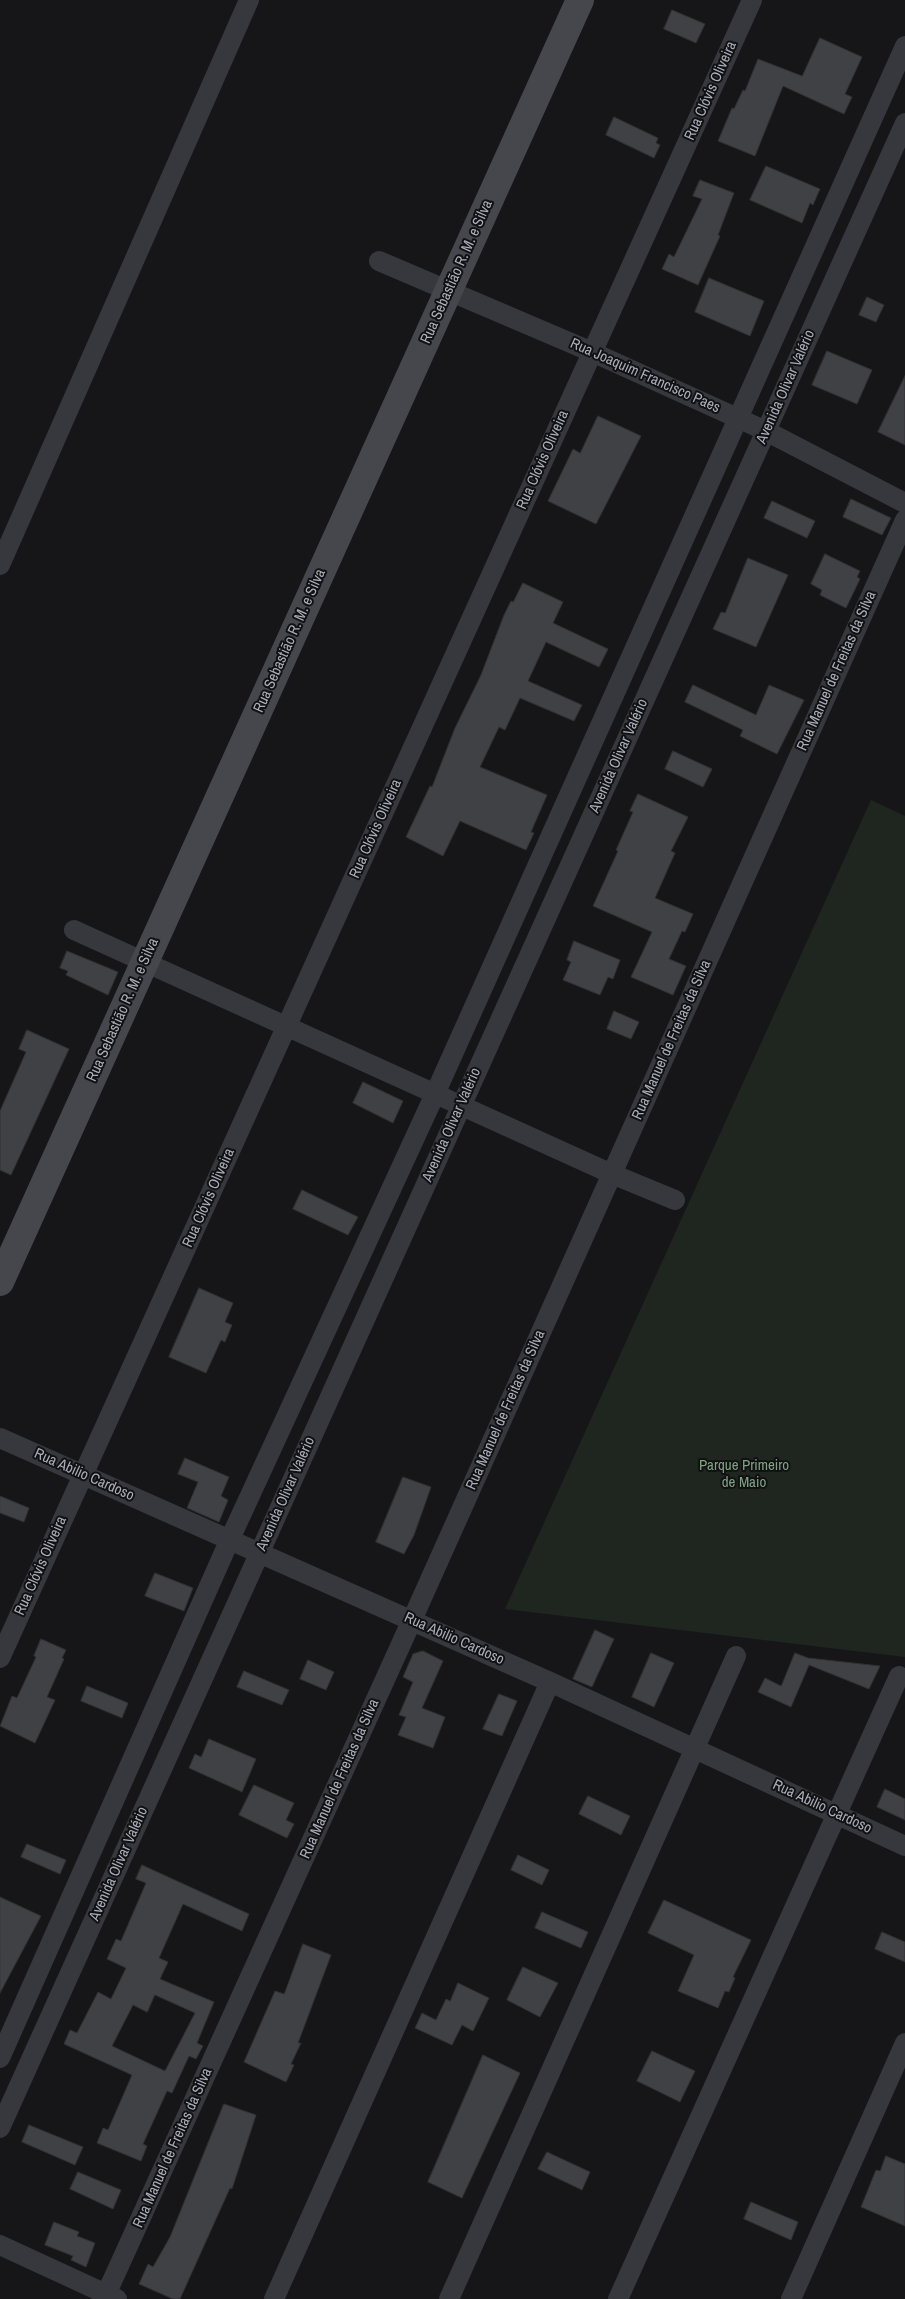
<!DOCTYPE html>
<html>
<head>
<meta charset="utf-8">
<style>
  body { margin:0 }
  canvas { display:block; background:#161618 }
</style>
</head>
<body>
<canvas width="905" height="2299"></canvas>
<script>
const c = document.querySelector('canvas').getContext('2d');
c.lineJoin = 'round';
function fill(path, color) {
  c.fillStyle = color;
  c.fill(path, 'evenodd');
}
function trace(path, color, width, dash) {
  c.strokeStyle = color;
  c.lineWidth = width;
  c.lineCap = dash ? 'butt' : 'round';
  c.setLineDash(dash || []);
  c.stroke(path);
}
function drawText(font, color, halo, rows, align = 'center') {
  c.font = font + ' "Archivo Narrow",sans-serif';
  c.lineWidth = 4;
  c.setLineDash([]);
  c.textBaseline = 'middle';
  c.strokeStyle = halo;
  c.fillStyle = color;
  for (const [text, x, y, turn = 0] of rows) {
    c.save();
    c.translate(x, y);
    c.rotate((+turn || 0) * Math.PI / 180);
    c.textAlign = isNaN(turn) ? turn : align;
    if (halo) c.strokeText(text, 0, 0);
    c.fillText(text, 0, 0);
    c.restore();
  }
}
const green = new Path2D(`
  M871 800 905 816V1657L505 1609Z`);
const building = new Path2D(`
  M672 10 705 24 696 43 664 29Z
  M820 38 862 57 845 94 852 97 844 114 783 86 755 156 718 141 732 108 734 109 743 90 745 91 758 59 802 76Z
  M614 117 658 138 656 143 660 145 654 158 606 135Z
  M766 166 820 189 813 205 810 203 802 223 750 200Z
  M700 180 734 193 718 235 720 236 698 285 662 269 669 254 674 257 702 199 693 196Z
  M709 278 764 301 750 336 695 312Z
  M867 297 884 305 876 322 859 315Z
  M827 351 872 370 857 404 812 385Z
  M905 376V445L878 432Z
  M598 416 641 436 596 524 548 501 573 449 580 453Z
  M851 499 891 518 882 535 843 517Z
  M772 501 815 521 807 538 764 518Z
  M825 554 860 571 857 577 860 579 846 608 820 595 822 590 811 584Z
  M748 558 788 575 756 647 713 629 721 612 725 613Z
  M523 583 563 602 553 623 608 649 599 667 546 642 528 681 582 705 574 721 520 698 505 730 499 727 480 767 547 795 531 832 534 833 526 850 460 821 443 856 406 837 430 786 432 787 455 728 481 675 504 615 511 601 513 602Z
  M693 685 756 715 769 685 804 700 777 754 740 736 743 730 685 702Z
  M673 751 712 769 703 787 665 769Z
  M638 794 688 817 671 851 675 853 655 898 693 914 685 932 682 931 669 959 686 966 673 995 631 977 652 932 593 906 618 851 616 850 633 812 630 811Z
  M574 941 620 960 613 979 608 977 600 995 563 980 571 962 567 960Z
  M67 951 118 972 108 995 66 975 68 971 60 968Z
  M614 1011 639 1022 631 1039 607 1029Z
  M27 1030 69 1049 11 1175 0 1170V1111L26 1052 19 1049Z
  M363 1082 403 1101 393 1123 353 1103Z
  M302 1190 358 1217 348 1235 293 1209Z
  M199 1288 233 1303 225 1322 232 1325 225 1342 221 1340 206 1373 169 1357Z
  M185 1458 229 1477 221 1496 228 1500 219 1522 187 1508 198 1482 178 1474Z
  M403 1477 431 1487 414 1535 404 1554 376 1542Z
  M0 1496 29 1508 24 1522 0 1513Z
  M155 1573 193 1588 184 1611 145 1596Z
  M595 1630 614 1639 592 1687 573 1679Z
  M41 1639 66 1650 62 1658 64 1659 47 1697 55 1700 35 1743 0 1726 12 1696 17 1698 36 1657 34 1656Z
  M423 1651 443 1661 422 1708 445 1717 433 1748 398 1735 406 1717 399 1715 413 1682 403 1677 413 1654Z
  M651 1653 674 1663 654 1707 632 1697Z
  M795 1653 808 1658 880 1666 869 1689 809 1665 791 1707 758 1692 765 1678 781 1686Z
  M308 1660 334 1672 326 1690 300 1679Z
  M244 1671 289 1690 282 1705 237 1687Z
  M87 1686 128 1703 122 1718 81 1701Z
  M499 1694 517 1701 502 1736 483 1729Z
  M209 1739 256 1759 242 1792 189 1768 195 1754 201 1757Z
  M254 1785 294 1803 286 1820 294 1824 287 1838 239 1815Z
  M885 1789 905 1799V1820L877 1807Z
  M588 1796 630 1816 621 1835 579 1814Z
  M27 1844 66 1860 60 1874 21 1857Z
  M518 1855 549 1870 542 1885 511 1870Z
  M142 1865 249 1914 242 1931 183 1904 159 1958 168 1962 160 1979 214 2002 197 2043 203 2046 196 2059 189 2056 172 2093 167 2091 143 2144 147 2146 141 2161 97 2143 103 2128 108 2130 132 2075 64 2044 70 2030 77 2033 98 1992 111 1999 126 1968 107 1959 116 1939 121 1941 146 1883 136 1879ZM155 1995 195 2013 165 2071 112 2046 133 2005 147 2012Z
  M0 1897 41 1916 0 1993Z
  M664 1900 751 1940 733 1977 735 1978 729 1992 725 1991 718 2008 678 1991 694 1955 648 1933Z
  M542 1912 588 1932 581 1948 535 1928Z
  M882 1932 905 1942V1962L875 1949Z
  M303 1944 331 1955 298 2043H301L291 2064 294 2065 286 2082 244 2062 275 1991 284 1994Z
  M523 1967 558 1983 540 2017 507 2000Z
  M458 1983 489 1998 473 2031 462 2025 452 2045 415 2028 422 2013 436 2020 446 1999 450 2001Z
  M652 2051 695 2071 680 2102 637 2081Z
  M483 2055 520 2073 462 2198 428 2182Z
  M224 2104 256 2115 232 2189 230 2188 180 2299H173L139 2284 148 2264 153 2267 170 2237Z
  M29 2125 83 2147 75 2165 22 2142Z
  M547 2152 590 2172 582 2190 538 2169Z
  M886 2156 905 2164V2226L861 2207 876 2170 880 2171Z
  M78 2172 121 2190 113 2209 70 2189Z
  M751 2202 798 2222 791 2240 744 2219Z
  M54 2222 79 2232 77 2236 95 2243 86 2267 71 2260 73 2256 45 2245Z`);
const street = new Path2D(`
  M379 261 592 352 766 431 905 503
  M0 565 249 0
  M74 930 612 1174 675 1200
  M0 1438 550 1682 905 1846
  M0 1658 752 0
  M0 2058 230 1539 435 1094 905 46
  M0 2128 905 123
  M0 2245 117 2299
  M104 2299 412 1620 905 520
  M274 2299 550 1682
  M449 2299 736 1656
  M618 2299 899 1676
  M791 2299 905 2043`);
const secondary = new Path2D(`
  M0 1282 580 0`);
const streetNames = [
  ["Rua Clóvis Oliveira",711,91,-66],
  ["Rua Sebastião R. M. e Silva",457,272,-66],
  ["Rua Joaquim Francisco Paes",645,376,24],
  ["Avenida Olivar Valério",786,387,-66],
  ["Rua Clóvis Oliveira",543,460,-66],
  ["Rua Sebastião R. M. e Silva",290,641,-66],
  ["Rua Manuel de Freitas da Silva",837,671,-66],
  ["Avenida Olivar Valério",619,756,-66],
  ["Rua Clóvis Oliveira",376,829,-66],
  ["Rua Sebastião R. M. e Silva",123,1010,-66],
  ["Rua Manuel de Freitas da Silva",672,1040,-66],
  ["Avenida Olivar Valério",452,1125,-66],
  ["Rua Clóvis Oliveira",209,1198,-66],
  ["Rua Manuel de Freitas da Silva",506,1410,-66],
  ["Rua Abilio Cardoso",84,1475,24],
  ["Avenida Olivar Valério",286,1494,-66],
  ["Rua Clóvis Oliveira",41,1566,-66],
  ["Rua Abilio Cardoso",454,1639,24],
  ["Rua Manuel de Freitas da Silva",340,1779,-66],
  ["Rua Abilio Cardoso",822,1807,25],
  ["Avenida Olivar Valério",119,1864,-66],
  ["Rua Manuel de Freitas da Silva",173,2148,-66]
];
const parkNames = [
  ["Parque Primeiro",744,1466],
  ["de Maio",744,1483]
];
fill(green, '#1e261f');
fill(building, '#404145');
trace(building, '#303034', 1);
trace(street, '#37383d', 20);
trace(secondary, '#45474d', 28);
drawText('15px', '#a8adb8', '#111113', streetNames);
drawText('15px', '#7fa381', '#111113', parkNames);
</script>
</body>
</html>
